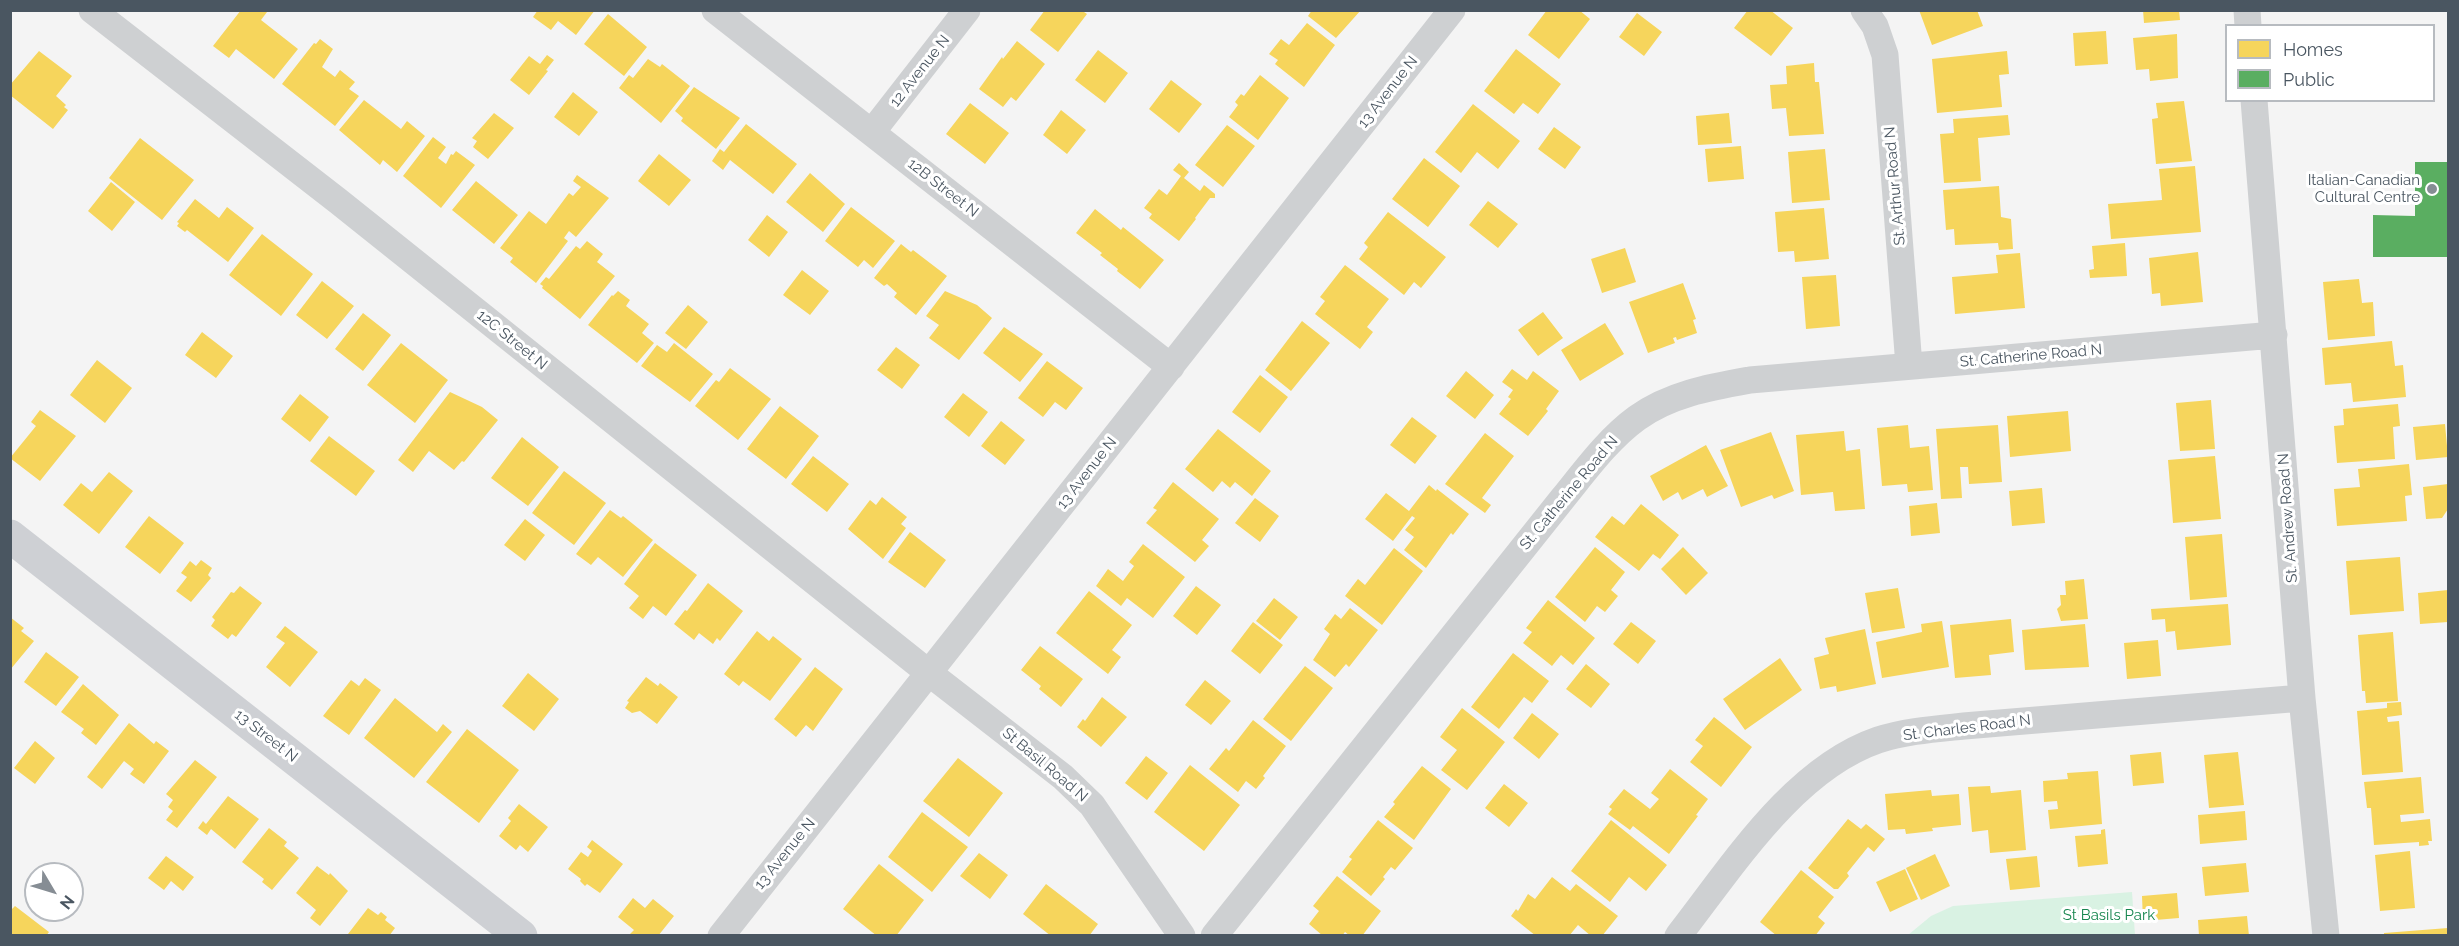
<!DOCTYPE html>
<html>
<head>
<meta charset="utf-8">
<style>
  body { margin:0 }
  #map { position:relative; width:2459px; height:946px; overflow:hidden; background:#f4f4f4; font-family:Raleway,sans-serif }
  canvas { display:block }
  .frame { position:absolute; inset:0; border:12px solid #4a5661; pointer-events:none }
  .legend { position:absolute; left:2225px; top:24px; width:210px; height:78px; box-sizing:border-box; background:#fff; border:2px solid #b7bbc0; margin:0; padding:8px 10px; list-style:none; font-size:18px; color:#4a5661 }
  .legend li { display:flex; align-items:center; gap:12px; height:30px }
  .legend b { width:30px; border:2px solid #b7bbc0 }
  .north { position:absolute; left:24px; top:862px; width:60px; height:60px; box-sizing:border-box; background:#fff; border:2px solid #b7bbc0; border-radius:50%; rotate:128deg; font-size:16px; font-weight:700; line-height:24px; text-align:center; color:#4a5661 }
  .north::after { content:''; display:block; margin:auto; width:21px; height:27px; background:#868d94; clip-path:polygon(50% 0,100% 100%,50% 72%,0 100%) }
</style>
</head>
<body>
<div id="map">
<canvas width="2459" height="946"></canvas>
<div class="frame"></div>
<ul class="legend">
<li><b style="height:16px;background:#f6d55c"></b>Homes</li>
<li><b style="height:16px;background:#5aae61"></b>Public</li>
</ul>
<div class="north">N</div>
</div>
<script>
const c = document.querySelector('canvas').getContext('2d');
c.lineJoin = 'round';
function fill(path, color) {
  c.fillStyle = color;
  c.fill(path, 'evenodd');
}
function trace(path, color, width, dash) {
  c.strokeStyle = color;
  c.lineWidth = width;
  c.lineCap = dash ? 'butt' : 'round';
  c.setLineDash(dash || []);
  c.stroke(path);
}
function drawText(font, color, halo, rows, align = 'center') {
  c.font = font + ' Raleway,sans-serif';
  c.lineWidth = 6;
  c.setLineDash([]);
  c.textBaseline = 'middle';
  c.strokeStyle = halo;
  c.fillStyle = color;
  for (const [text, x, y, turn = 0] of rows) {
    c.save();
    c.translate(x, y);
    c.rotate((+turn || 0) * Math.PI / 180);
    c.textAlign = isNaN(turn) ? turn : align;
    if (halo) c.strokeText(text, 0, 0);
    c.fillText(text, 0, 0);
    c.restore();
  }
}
const green = new Path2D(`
  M2132 892 2135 935H1908L1931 916 1953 906Z`);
const homes = new Path2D(`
  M241 10H265L267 12 261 20 298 49 274 79 236 49 229 58 213 46Z
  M538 10H595L576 35 558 21 551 30 533 17Z
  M1045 10H1081L1087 14 1058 52 1030 30Z
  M1312 10H1361L1336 38 1308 16Z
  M1547 10H1579L1590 19 1559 59 1528 35Z
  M1748 10H1770L1793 28 1771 56 1734 28Z
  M1919 10H1977L1983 26 1932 45Z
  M2143 10H2179L2180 20 2144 23Z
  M1637 13 1662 32 1644 56 1619 37Z
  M608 14 647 47 624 76 584 44Z
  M1307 23 1335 45 1304 87 1275 64 1278 60 1269 54 1281 39 1289 45Z
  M2106 31 2108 64 2075 66 2073 33Z
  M2177 34 2178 78 2150 81 2149 69 2136 70 2133 38Z
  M320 39 333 49 322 67 335 77 340 70 355 82 349 89 359 96 335 126 282 84 314 43 316 44Z
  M1017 41 1045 64 1016 101 1011 97 1003 107 979 89 1002 57 1003 59Z
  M1516 49 1561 84 1538 114 1523 103 1514 114 1484 91Z
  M1098 50 1128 73 1105 103 1075 80Z
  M39 51 72 76 56 96 66 105 64 107 68 110 53 129 10 95V85Z
  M2007 51 2009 74 1999 75 2002 107 1937 113 1932 59Z
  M547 55 554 60 546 70 548 71 529 95 510 80 529 56 540 64Z
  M648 59 660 67 662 64 690 86 661 123 619 88 629 75 633 78Z
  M1814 63 1815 82H1819L1824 134 1789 136 1786 108 1772 109 1770 85 1787 84 1786 66Z
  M1260 75 1289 98 1258 140 1229 117 1238 105 1235 102 1241 94 1244 96Z
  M1171 80 1202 104 1179 133 1149 109Z
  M694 87 740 118 716 149 681 121 683 118 675 111Z
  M573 92 598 112 579 136 554 117Z
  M364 100 401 129 407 121 425 136 397 172 383 160 380 165 339 130Z
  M2184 101 2192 161 2156 164 2152 119 2158 118 2156 103Z
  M970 103 1009 133 985 164 946 134Z
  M1473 104 1520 141 1498 169 1477 152 1461 173 1435 152Z
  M1061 110 1086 130 1067 154 1043 135Z
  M494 113 514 128 488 159 473 147 477 141 472 138Z
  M1729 113 1732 143 1698 145 1696 116Z
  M2008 115 2010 135 1978 138 1981 181 1944 183 1940 134 1954 133 1953 119Z
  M746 124 797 164 773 194 730 160 723 170 712 161 720 149 724 152Z
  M1227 125 1255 146 1223 187 1195 165Z
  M1554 127 1581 147 1565 169 1538 149Z
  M433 137 446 147 438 158 446 164 451 154 453 155 456 151 475 165 441 208 403 176Z
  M140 138 194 180 162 220 109 178Z
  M1741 146 1744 179 1708 182 1705 149Z
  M1825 149 1830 200 1792 203 1788 152Z
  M659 154 691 180 669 206 638 181Z
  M1424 158 1460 186 1428 227 1392 199Z
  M1179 163 1189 172 1184 178 1200 191 1204 185 1215 194V198H1210L1195 218 1196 219 1179 241 1149 218 1152 214 1144 208 1159 189 1167 195 1181 176 1173 170Z
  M2195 166 2201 232 2111 239 2108 204 2162 200 2159 169Z
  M810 173 845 204 823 232 786 202Z
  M577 175 609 198 576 237 569 231 564 238 568 241 536 283 510 262 513 258 500 248 529 211 546 224 569 193 573 196 581 187 573 181Z
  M476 181 518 215 494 244 452 210Z
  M111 182 135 202 112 231 88 211Z
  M1999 186 2001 217 2011 219 2013 249 1999 250 1998 243 1955 245 1954 229 1946 230 1943 190Z
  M195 199 219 218 227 207 254 228 228 262 187 230 185 232 177 226 179 223 177 222Z
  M1488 201 1518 224 1498 248 1469 225Z
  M851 207 895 241 873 268 864 260 858 267 825 241Z
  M1824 208 1829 259 1795 262 1794 251 1778 252 1775 212Z
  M1095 209 1121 230 1123 227 1164 260 1140 289 1117 271 1118 269 1100 255 1102 253 1076 233Z
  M1388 212 1446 257 1421 288 1414 282 1404 295 1359 259 1368 247 1364 243Z
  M767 215 788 232 769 257 748 240Z
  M262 234 313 274 281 316 229 275Z
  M587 241 603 254 597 262 615 276 580 319 542 288 543 286 540 284 546 277 549 279 576 246 580 249Z
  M2125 243 2127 276 2090 278 2089 270 2094 269 2092 246Z
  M901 244 911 252 913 250 947 276 916 315 894 297 897 293 887 284 884 286 874 278Z
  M1625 248 1636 282 1602 293 1591 259Z
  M2198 252 2203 302 2161 306 2160 293 2152 294 2149 258Z
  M2020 253 2025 308 1955 314 1952 277 1998 273 1996 255Z
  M1345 265 1389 299 1367 327 1373 332 1360 349 1315 314 1325 301 1320 297Z
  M802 270 829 291 810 315 783 295Z
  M1836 275 1840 326 1806 329 1802 277Z
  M2359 279 2362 303 2373 302 2375 336 2328 340 2323 282Z
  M322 281 354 306 327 339 296 315Z
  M1683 283 1696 319 1693 320 1697 333 1677 340 1676 337 1673 338 1675 343 1648 353 1629 302Z
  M618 291 630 300 626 306 649 324 642 333 654 343 637 363 588 325 612 295 613 296Z
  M945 291 977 305 992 318 959 360 929 338 939 325 926 316Z
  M688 305 708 322 686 349 665 333Z
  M1543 312 1563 338 1538 356 1518 330Z
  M363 313 391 335 363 371 335 349Z
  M1302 321 1330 343 1291 391 1265 370Z
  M1605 323 1624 354 1580 381 1561 350Z
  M1004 327 1043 354 1020 382 983 353Z
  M202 332 233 356 216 378 185 355Z
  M2392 341 2395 366 2403 365 2406 397 2353 402 2351 383 2325 385 2322 348Z
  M401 343 448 380 415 423 367 385Z
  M674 343 713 374 690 402 641 366 657 345 667 352Z
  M896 347 920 365 902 389 877 370Z
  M97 360 132 388 105 423 70 395Z
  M1047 361 1083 388 1066 410 1055 402 1043 417 1018 398Z
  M730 368 771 399 738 440 695 406 716 380 719 382Z
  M1512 369 1527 380 1533 371 1559 391 1546 409 1548 411 1528 436 1499 414 1511 399 1508 397 1513 390 1502 382Z
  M1466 371 1494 395 1475 419 1446 396Z
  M1260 375 1288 397 1260 433 1232 412Z
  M450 392 482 407 498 420 464 462 462 461 454 470 429 451 413 472 398 460Z
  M963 393 988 412 969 437 944 417Z
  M300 394 329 417 310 442 281 419Z
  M2211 400 2215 449 2180 451 2176 403Z
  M2398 404 2400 426 2393 427 2395 459 2337 463 2334 426 2344 425 2343 409Z
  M780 406 819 436 786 479 747 449Z
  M40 410 76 436 40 481 10 458 36 426 31 422Z
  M2068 411 2071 451 2010 457 2007 416Z
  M1412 417 1437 436 1415 464 1390 445Z
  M1001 421 1025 440 1005 465 981 446Z
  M2445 424 2448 457 2416 460 2413 427Z
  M1908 425 1910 448 1929 446 1933 490 1908 492 1907 484 1882 486 1877 428Z
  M1998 425 2002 482 1969 484 1968 467H1960L1962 498 1941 499 1936 429Z
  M1218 429 1271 471 1252 496 1235 482 1230 488 1222 481 1213 492 1185 469Z
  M1844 431 1846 451 1860 449 1865 509 1835 511 1833 492 1801 495 1796 435Z
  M1771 432 1794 491 1774 499 1772 495 1741 507 1720 450Z
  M1485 433 1514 456 1482 498 1491 505 1485 513 1445 484Z
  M329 436 375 471 356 496 310 461Z
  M522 437 559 467 528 506 491 478Z
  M1706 445 1728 486 1707 497 1703 489 1682 500 1678 492 1663 501 1650 476Z
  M813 456 849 484 827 512 791 484Z
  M2215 456 2221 519 2173 523 2168 460Z
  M2409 464 2412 495 2405 496 2407 521 2337 526 2334 489 2360 487 2358 469Z
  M564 471 606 503 574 545 532 513Z
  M109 472 133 491 99 534 63 505 81 483 92 492Z
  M1173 482 1219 519 1202 540 1209 546 1195 562 1146 523 1157 510 1153 508Z
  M2448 484V509L2442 518 2426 519 2423 487Z
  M1429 485 1436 491 1437 489 1469 514 1453 535 1451 533 1426 568 1404 550 1414 537 1405 530 1415 518 1412 516 1393 541 1365 519 1386 493 1409 511Z
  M2042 488 2045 523 2012 526 2009 491Z
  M882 497 907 517 901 524 906 528 883 559 848 529 870 500 876 505Z
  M1255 498 1279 516 1260 542 1235 523Z
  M1937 503 1940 533 1911 536 1909 506Z
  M1641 504 1679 535 1660 559 1653 554 1639 571 1595 537 1612 516 1624 525Z
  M610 510 621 518 623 516 653 540 623 577 598 557 591 565 576 554Z
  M149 516 184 543 160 574 125 547Z
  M525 519 545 535 525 561 504 545Z
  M910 532 946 560 925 588 888 562Z
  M2222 534 2227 597 2190 600 2185 537Z
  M655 543 697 575 666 616 653 606 643 619 629 608 639 596 624 584Z
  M1143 544 1185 577 1153 618 1127 598 1121 606 1096 586 1108 569 1123 581 1134 566 1129 562Z
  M1595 547 1625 572 1611 590 1618 596 1605 612 1597 606 1585 622 1555 597Z
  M1683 547 1708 573 1686 595 1661 569Z
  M1394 548 1423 571 1382 625 1345 596 1358 579 1365 585Z
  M2400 557 2404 611 2350 615 2346 561Z
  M201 560 212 568 208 575 211 578 191 602 176 591 187 577 181 573 190 561 196 566Z
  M2084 579 2088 619 2061 621 2057 609 2061 605 2060 595H2066L2065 581Z
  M708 583 743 611 720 641 717 638 713 644 699 633 694 640 674 624 685 610 687 611Z
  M240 586 262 603 236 637 232 634 228 639 211 626 215 620 212 617 231 592 234 593Z
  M1196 586 1221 605 1197 635 1173 616Z
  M1898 588 1905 628 1872 633 1865 593Z
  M2448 590V622L2420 624 2418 593Z
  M1089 591 1132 625 1112 650 1121 657 1108 674 1056 633Z
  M1274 598 1298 617 1280 640 1256 621Z
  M1548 600 1595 638 1573 665 1561 655 1552 666 1523 643 1532 632 1526 628Z
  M2228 604 2231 645 2177 650 2175 631 2166 632 2165 619 2152 620 2151 609Z
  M1350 608 1378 630 1349 667 1346 664 1335 677 1313 660 1330 634 1324 629 1335 614 1341 619Z
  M10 617 24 628 21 631 34 641 10 670Z
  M2011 619 2014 652 1989 655 1991 675 1955 678 1950 625Z
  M1942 621 1949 667 1882 678 1876 642 1922 632 1921 624Z
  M1253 622 1283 645 1260 674 1231 651Z
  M1631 622 1656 641 1638 664 1613 644Z
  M2085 624 2089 667 2025 670 2022 630Z
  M285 626 318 652 290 687 266 667 285 643 276 637Z
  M1865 629 1876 684 1837 692 1836 686 1820 689 1814 658 1829 654 1825 638Z
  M757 631 769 641 773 636 802 659 770 701 743 681 739 686 724 674Z
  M2393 632 2398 701 2366 703 2365 691H2362L2358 635Z
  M2158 640 2161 676 2127 679 2124 643Z
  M1040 646 1083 679 1061 707 1039 689 1041 686 1021 670Z
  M46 652 79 677 56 706 24 682Z
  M1513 653 1549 681 1532 703 1524 697 1499 729 1471 707Z
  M1780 658 1802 690 1745 730 1723 699Z
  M1586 664 1610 684 1591 708 1566 689Z
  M1305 666 1333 688 1291 741 1263 719Z
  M815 667 843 689 813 731 806 725 796 737 774 719Z
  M528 673 559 699 534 731 502 706Z
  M646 677 658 686 660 683 678 697 657 724 640 711 632 713 625 708 629 702 627 701Z
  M365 678 381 690 349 735 323 716 351 680 359 686Z
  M1205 680 1231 701 1211 725 1185 705Z
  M83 684 119 715 96 745 81 733 84 729 61 712Z
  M1102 697 1127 717 1101 747 1077 727 1083 719 1085 721Z
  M395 698 437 732 443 724 452 732 414 778 364 738Z
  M2401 702 2402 715 2387 717 2388 722 2399 721 2403 772 2362 775 2357 711 2387 708V703Z
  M1462 708 1505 742 1467 790 1441 770 1457 750 1440 737Z
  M1532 713 1559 734 1539 759 1513 738Z
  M1714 717 1752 747 1721 787 1690 762 1703 746 1695 740Z
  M1253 720 1286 746 1263 776 1265 778 1256 789 1246 781 1238 792 1209 769 1226 748 1229 751Z
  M129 723 154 744 156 741 169 751 144 784 130 774 134 769 124 761 102 789 87 777Z
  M467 729 519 770 479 823 426 782Z
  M35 741 55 758 35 784 14 768Z
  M2161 752 2164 783 2133 786 2130 755Z
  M2238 752 2244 805 2209 808 2204 755Z
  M1146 756 1168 773 1147 800 1125 783Z
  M958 758 1003 793 969 837 923 801Z
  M195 760 217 777 177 828 166 820 173 811 168 807 173 800 166 794Z
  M1190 765 1240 805 1204 851 1154 812Z
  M1422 766 1451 789 1414 840 1384 817 1395 804 1393 802Z
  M1670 769 1708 799 1696 815 1698 816 1669 854 1633 826 1630 830 1608 814 1612 809 1609 807 1624 789 1650 809 1659 799 1651 793Z
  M2098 771 2102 824 2050 829 2048 810 2058 809 2057 801 2044 802 2043 781 2068 779 2067 773Z
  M2421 777 2424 813 2400 815 2401 822 2430 819 2432 841H2428L2429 845 2419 846V842L2374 845 2371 808H2367L2364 782Z
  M1504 784 1528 803 1509 827 1485 808Z
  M1990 786 1991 793 2021 790 2026 850 1990 853 1988 830 1972 832 1968 787Z
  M1931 790 1932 796 1959 794 1961 825 1932 828 1933 831 1906 834 1905 829 1888 830 1885 794Z
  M228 796 259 819 235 849 211 829 207 835 198 828 203 821 206 824Z
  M519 804 548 827 528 852 520 845 516 850 499 836 511 821 508 818Z
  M2245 811 2247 840 2200 844 2198 815Z
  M922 812 968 847 932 892 888 857Z
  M1848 819 1861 829 1866 824 1885 839 1874 852 1868 847 1847 873 1849 876 1838 889H1834L1808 868Z
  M1378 820 1413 848 1395 870 1391 867 1383 877 1385 879 1371 896 1342 872 1352 859 1349 857Z
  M1611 820 1667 865 1646 891 1629 877 1610 902 1571 871Z
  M269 828 287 842 284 846 299 858 272 890 262 882 264 879 242 862Z
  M2105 829 2108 864 2078 867 2075 836 2101 834V830Z
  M592 840 623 864 600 893 587 884 585 886 580 881 581 879 568 869 581 852 588 857 592 851 587 847Z
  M2410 851 2415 908 2380 911 2375 855Z
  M979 853 1008 875 990 899 960 876Z
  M1935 854 1950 886 1921 900 1906 868Z
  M166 856 194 877 183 891 171 881 164 890 148 878Z
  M2037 856 2040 887 2010 890 2006 859Z
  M2246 863 2249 892 2205 896 2202 867Z
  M879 864 924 900 896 936H877L843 909Z
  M317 866 329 875 330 873 348 891 320 926 310 918 316 910 296 893Z
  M1905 869 1918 899 1890 912 1876 882Z
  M1801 870 1834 897 1818 917 1825 923 1815 936H1777L1760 922Z
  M1337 876 1381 911 1362 936H1350L1345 932 1342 936H1323L1309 924 1319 911 1313 906Z
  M1552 877 1570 891 1576 884 1618 916 1602 936H1591L1578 925 1569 936H1536L1511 916 1516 909 1518 911 1528 894 1535 899Z
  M1046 884 1098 924 1089 936H1051L1023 914Z
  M2177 893 2179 918 2143 921 2142 896Z
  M633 898 645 908 653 899 674 916 658 936H632L630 934 634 930 618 917Z
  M15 906 49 932 46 936H10V911Z
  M368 908 378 915 381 912 387 917 385 920 395 928 389 936 348 934Z
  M2247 916 2249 936H2199L2198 920Z
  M2448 928V936H2384V933Z`);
const public = new Path2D(`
  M2415 162H2448V257H2373V215L2415 216Z`);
const street = new Path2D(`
  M92 10 338 201 929 673 1063 777 1092 805 1182 936
  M715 10 1171 367
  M1864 10 1875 26 1885 55 1909 366
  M2247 10 2248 26
  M2254 100 2302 698 2326 936
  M872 132 967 10
  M721 936 1452 10
  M1214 936 1563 498C1585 471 1608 439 1637 418 1670 394 1711 387 1750 380L2274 335
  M1678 936C1732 867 1793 769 1878 740 1906 731 1935 729 1964 726L2302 698`);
const secondary = new Path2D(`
  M10 536 521 936`);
const markers = [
  [2432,189,6,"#868d94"]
];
const streetNames = [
  ["12 Avenue N",920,71,-52],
  ["13 Avenue N",1388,92,-52],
  ["St. Arthur Road N",1895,186,-95],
  ["12B Street N",943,188,38],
  ["12C Street N",512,340,39],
  ["St. Catherine Road N",2031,356,-5],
  ["13 Avenue N",1087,473,-52],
  ["St. Catherine Road N",1569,493,-50],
  ["St. Andrew Road N",2288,518,-94],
  ["St. Charles Road N",1967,728,-7],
  ["13 Street N",266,736,38],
  ["St Basil Road N",1045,765,40],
  ["13 Avenue N",785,854,-51]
];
const poiNames = [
  ["Italian-Canadian",2420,180],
  ["Cultural Centre",2420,197]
];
const parkNames = [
  ["St Basils Park",2109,915]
];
fill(green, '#d9f2e3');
fill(homes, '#f6d55c');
fill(public, '#5aae61');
trace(street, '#ced0d2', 27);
trace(secondary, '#ced0d4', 33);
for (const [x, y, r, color] of markers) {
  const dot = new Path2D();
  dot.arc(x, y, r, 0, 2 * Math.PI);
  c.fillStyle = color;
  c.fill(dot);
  trace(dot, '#fff', 2);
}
drawText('15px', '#4a5661', '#fff', streetNames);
drawText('15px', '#4a5661', '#fff', poiNames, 'right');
drawText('15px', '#17864f', '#fff', parkNames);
</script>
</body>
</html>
